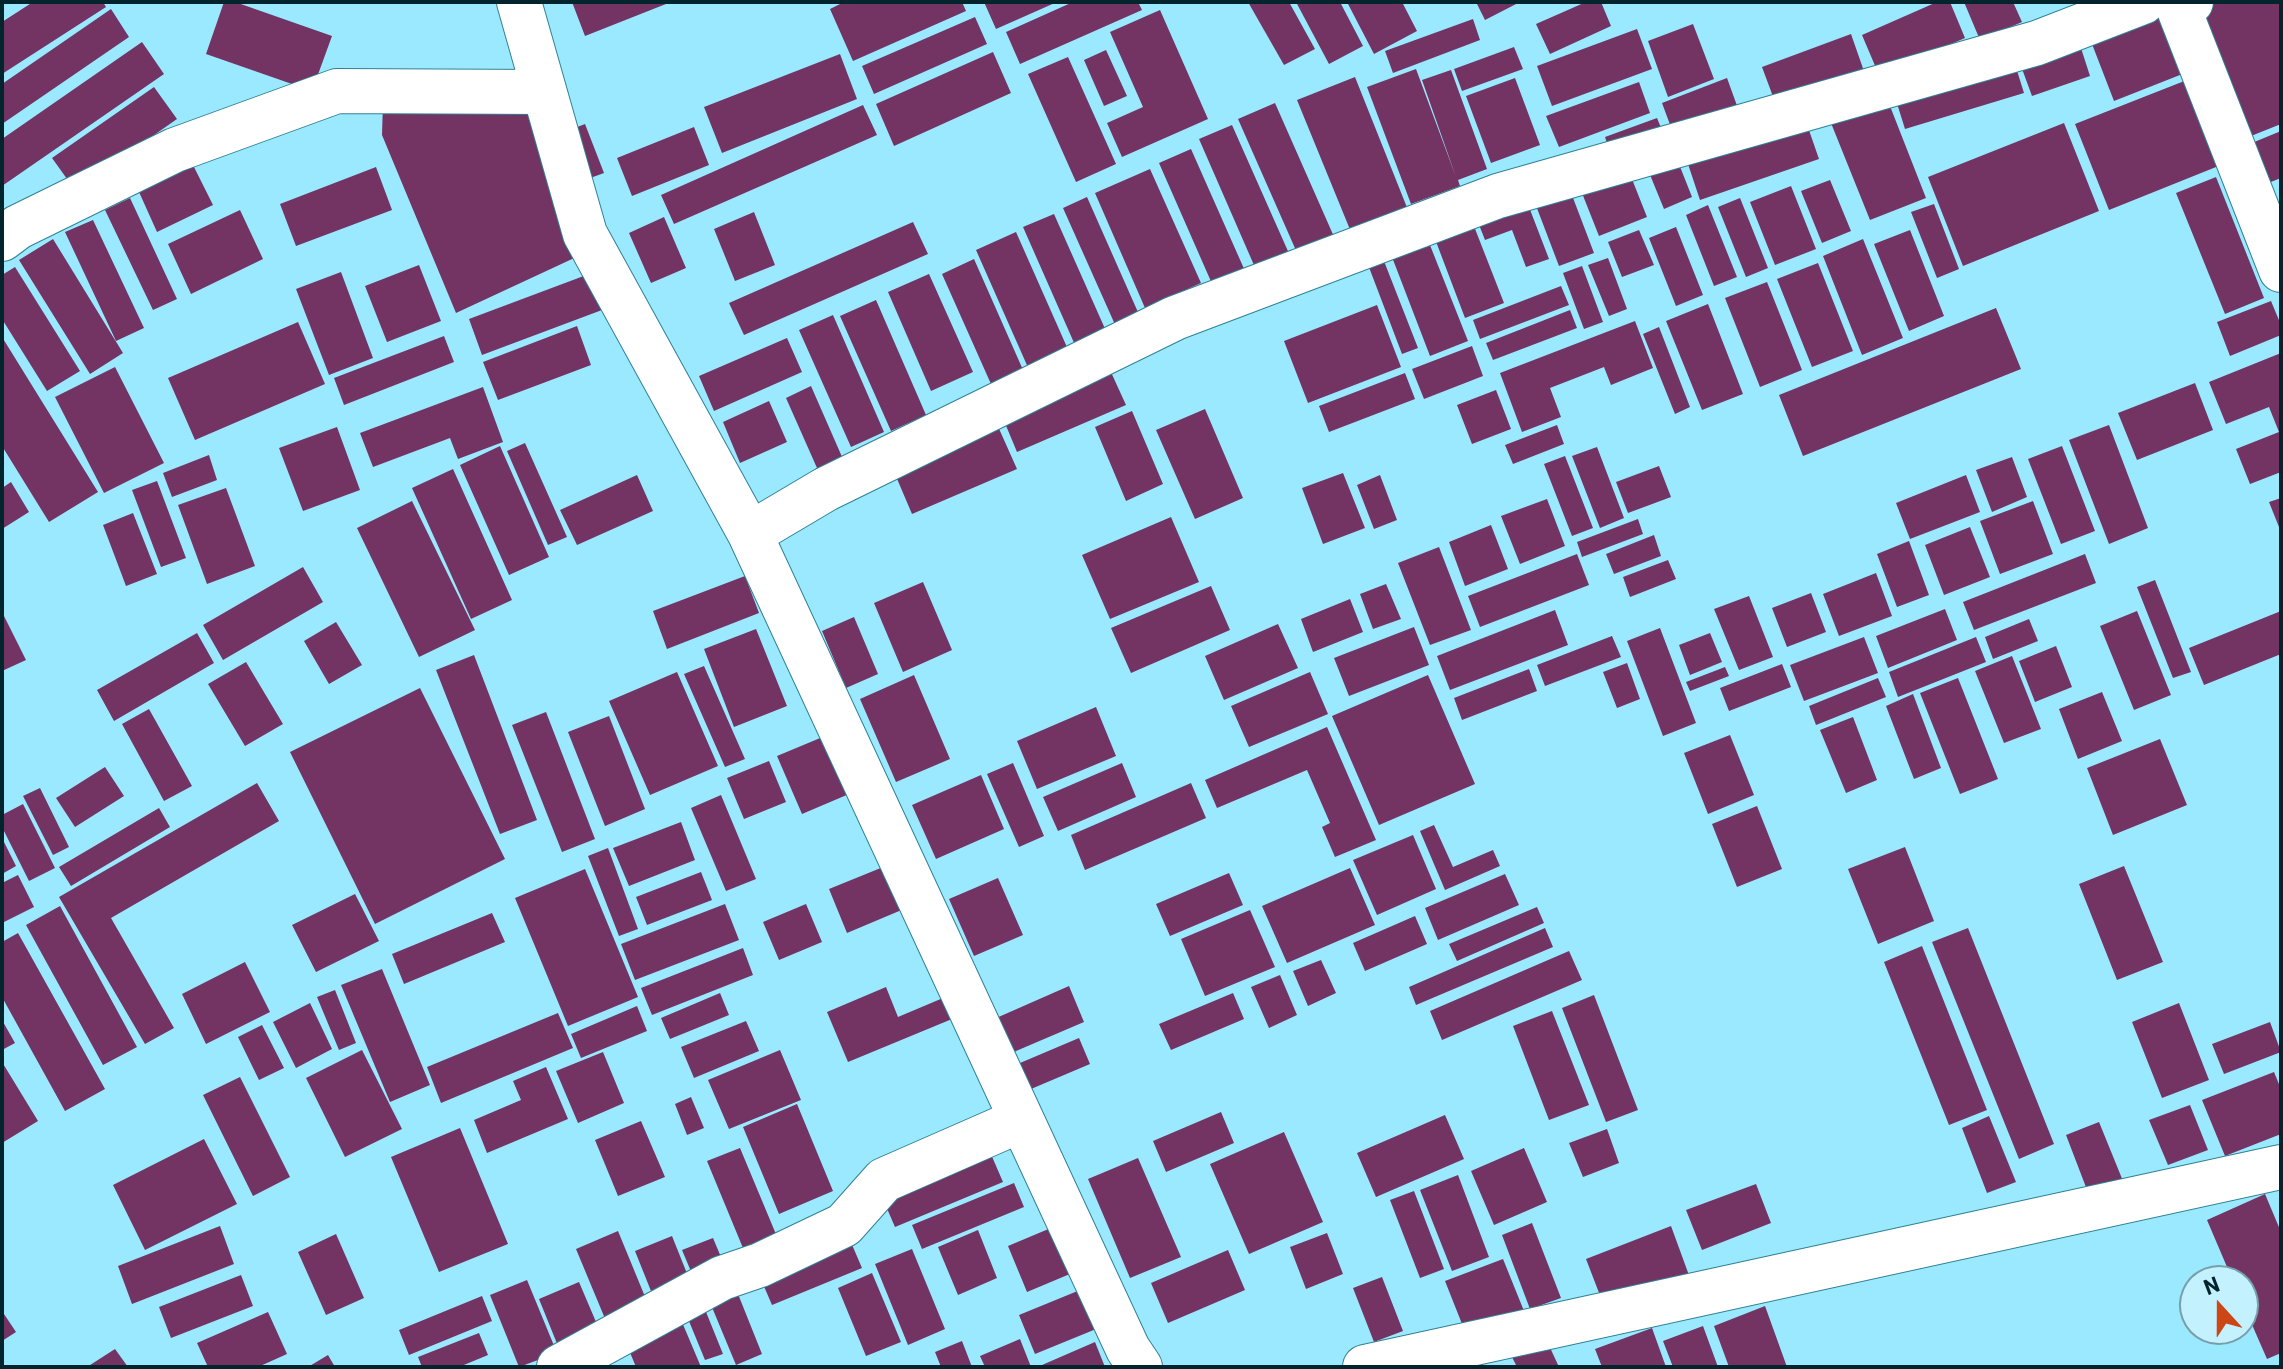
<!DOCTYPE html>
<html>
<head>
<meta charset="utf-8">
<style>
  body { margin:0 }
  #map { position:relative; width:2283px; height:1369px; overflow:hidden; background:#9ae9ff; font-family:Barlow,sans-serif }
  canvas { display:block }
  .frame { position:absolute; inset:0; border:4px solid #02252d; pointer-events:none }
  .north { position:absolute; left:2179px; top:1265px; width:80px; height:80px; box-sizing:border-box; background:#c4f1fe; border:2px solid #769faa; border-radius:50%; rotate:339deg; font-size:22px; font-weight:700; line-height:32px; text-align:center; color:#02252d }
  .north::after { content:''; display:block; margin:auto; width:28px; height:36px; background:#cd4615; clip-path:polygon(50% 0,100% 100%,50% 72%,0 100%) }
</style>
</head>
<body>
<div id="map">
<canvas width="2283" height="1369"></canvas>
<div class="frame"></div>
<div class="north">N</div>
</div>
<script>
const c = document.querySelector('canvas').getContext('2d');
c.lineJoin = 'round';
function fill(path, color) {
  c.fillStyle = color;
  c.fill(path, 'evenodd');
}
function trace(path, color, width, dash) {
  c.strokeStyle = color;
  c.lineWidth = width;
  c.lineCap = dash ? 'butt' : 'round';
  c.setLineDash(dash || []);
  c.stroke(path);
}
const building = new Path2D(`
  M33 2H103L106 7 2 74V22Z
  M224 2H235L332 36 312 91 206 54Z
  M572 2H671L585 36Z
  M844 2H962L966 11 853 61 830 9Z
  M984 2H1057L996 29Z
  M1073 2H1138L1142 10 1020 64 1006 32Z
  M1248 2H1289L1315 49 1284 65Z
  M1296 2H1340L1363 46 1329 64Z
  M1347 2H1402L1417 31 1374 54Z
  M1476 2H1520L1485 20Z
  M1586 2H1601L1611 26 1550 54 1536 24Z
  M1937 2H1950L1965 38 1879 75 1862 35Z
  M1964 2H2013L2022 22 1980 40Z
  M2207 2H2281V124L2251 136 2199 6Z
  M111 9 129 37 2 124V84Z
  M1160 10 1208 119 1122 157 1107 123 1143 107 1110 32Z
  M2163 16 2185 73 2114 101 2092 44Z
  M975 17 987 44 874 94 862 66Z
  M1473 19 1480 40 1393 73 1385 51Z
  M1693 24 1714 79 1668 97 1648 41Z
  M1637 29 1652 69 1552 106 1537 66Z
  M1851 34 1866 77 1778 110 1762 67Z
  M142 42 164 74 2 186V139Z
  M2080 45 2090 76 2032 96 2021 66Z
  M1514 47 1523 69 1462 91 1454 69Z
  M1106 50 1127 96 1104 106 1084 60Z
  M993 52 1011 93 894 146 876 104Z
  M840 54 857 99 722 153 704 107Z
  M1068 57 1116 164 1076 182 1028 74Z
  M2014 61 2024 93 1905 129 1895 97Z
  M1416 69 1456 177 1422 80 1451 70 1487 169 1458 180 1460 186 1411 204 1367 87Z
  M1355 77 1408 210 1351 232 1297 100Z
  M1515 78 1540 145 1491 163 1466 96Z
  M1727 78 1740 114 1675 138 1662 103Z
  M2192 78 2226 163 2109 210 2075 124Z
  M1639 82 1650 113 1559 147 1546 116Z
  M154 87 177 119 75 190 52 158Z
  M1888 101 1926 198 1870 220 1831 123Z
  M383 102 529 112 585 253 456 313 382 135Z
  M1275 103 1335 239 1298 255 1238 119Z
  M863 105 877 135 674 224 661 195Z
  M1803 113 1819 159 1700 200 1684 152Z
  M1657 118 1664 135 1611 155 1605 137Z
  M2064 123 2099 211 1963 266 1928 177Z
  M585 124 604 173 582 181 562 133Z
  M1232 125 1291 258 1257 272 1199 139Z
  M694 127 709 165 632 196 617 158Z
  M2281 131V178L2263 185 2247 145Z
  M1191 149 1245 271 1213 286 1159 163Z
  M1675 154 1692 197 1664 209 1646 165Z
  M189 157 213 205 157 232 135 183Z
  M376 167 392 210 296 246 280 204Z
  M1150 169 1201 283 1145 308 1095 193Z
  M1628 169 1647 217 1599 236 1580 188Z
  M2216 177 2264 298 2225 314 2176 193Z
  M1830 180 1851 231 1822 243 1801 191Z
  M1791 186 1816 249 1775 265 1750 202Z
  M1570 190 1594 253 1559 266 1535 203Z
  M1524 194 1549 259 1526 267 1512 230 1485 240 1474 212Z
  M1087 197 1141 319 1117 329 1063 208Z
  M130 198 177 299 153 310 105 210Z
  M1740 198 1768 268 1746 277 1718 207Z
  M1934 204 1959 269 1937 278 1911 212Z
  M1708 205 1737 277 1714 286 1686 215Z
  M240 210 263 259 191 294 168 244Z
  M754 212 775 265 735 281 714 229Z
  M1054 214 1106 331 1075 345 1023 227Z
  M1470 216 1504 303 1465 318 1432 231Z
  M664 217 686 268 651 283 629 233Z
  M93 220 144 328 116 341 65 232Z
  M913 222 928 254 744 335 729 303Z
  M1676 227 1703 295 1676 306 1649 238Z
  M1424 230 1468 341 1430 356 1387 244Z
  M1639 230 1654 265 1622 277 1608 242Z
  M1910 230 1944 316 1909 331 1874 244Z
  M1016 232 1070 354 1030 372 976 250Z
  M53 239 123 353 90 374 19 260Z
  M1863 239 1903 338 1862 355 1823 256Z
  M1382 256 1418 348 1402 354 1367 262Z
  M1608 258 1627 309 1609 316 1588 265Z
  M974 259 1027 379 995 393 942 274Z
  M1818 263 1853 351 1812 367 1777 279Z
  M419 265 441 321 387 342 365 286Z
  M1582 266 1603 322 1584 329 1563 273Z
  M15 267 80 371 47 391 2 319V275Z
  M341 272 373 358 329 375 296 289Z
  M589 274 602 310 482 355 469 319Z
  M929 274 973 372 931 391 888 292Z
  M1767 282 1802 370 1760 387 1725 298Z
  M1561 286 1569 305 1480 339 1473 320Z
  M876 300 926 415 891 431 840 316Z
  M2271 301 2281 325V335L2230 356 2217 322Z
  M1708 304 1743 394 1702 410 1666 321Z
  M1377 305 1401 367 1308 403 1284 341Z
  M1996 308 2021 369 1803 456 1779 395Z
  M1570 310 1577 328 1493 360 1486 343Z
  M833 315 884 432 851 447 799 330Z
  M1635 321 1653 368 1611 385 1604 367 1550 388 1561 417 1522 432 1500 373Z
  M298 322 325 384 195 440 168 378Z
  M577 326 591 365 498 400 483 362Z
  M1659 327 1690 407 1675 414 1643 334Z
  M444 336 454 362 344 405 334 378Z
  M2 337 98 492 49 522 2 446Z
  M787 338 802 372 714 411 699 376Z
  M1472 346 1483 376 1424 399 1412 369Z
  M2281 353V472L2250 484 2236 449 2279 432 2269 407 2226 424 2209 382Z
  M115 367 164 463 104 493 55 397Z
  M1110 370 1126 405 1017 452 1002 416Z
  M1405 373 1415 399 1329 432 1319 406Z
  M2195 383 2213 430 2137 460 2118 413Z
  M811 386 846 466 821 477 786 398Z
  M483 387 503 442 458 459 450 438 373 467 360 433Z
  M1496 390 1511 429 1472 444 1457 405Z
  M769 401 787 442 740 463 723 422Z
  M1205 409 1243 498 1195 519 1156 430Z
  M1132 411 1163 484 1126 501 1095 427Z
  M996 422 1017 469 912 514 892 467Z
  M1557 425 1564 444 1513 464 1505 445Z
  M2109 425 2148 528 2109 544 2069 440Z
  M337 427 360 490 303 511 279 448Z
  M525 443 567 537 548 545 507 451Z
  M500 446 549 557 509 575 460 465Z
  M2062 446 2095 531 2061 544 2028 459Z
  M1597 447 1624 518 1600 528 1572 456Z
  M209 455 217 480 172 497 163 473Z
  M1565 456 1593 528 1572 536 1544 464Z
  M2012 457 2027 497 1992 512 1976 470Z
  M1659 466 1671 497 1628 513 1616 482Z
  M453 469 512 600 471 619 412 488Z
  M1343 473 1365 528 1323 544 1302 488Z
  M637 475 653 511 577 545 560 510Z
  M1380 475 1397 520 1374 529 1357 485Z
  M1966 475 1980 512 1910 539 1896 503Z
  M157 481 186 558 161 567 132 490Z
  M11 482 29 512 2 529V488Z
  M226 488 255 566 207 584 178 505Z
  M2281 498V532L2269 502Z
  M1547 499 1565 546 1520 564 1501 516Z
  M412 501 475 630 419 657 357 528Z
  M2033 501 2053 554 2000 574 1980 521Z
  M133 513 157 574 126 586 103 525Z
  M1171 517 1199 582 1110 619 1082 555Z
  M1638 519 1643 534 1582 557 1577 542Z
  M1491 525 1508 569 1465 586 1449 542Z
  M1970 527 1990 577 1944 595 1925 545Z
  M1654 535 1661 556 1614 574 1606 554Z
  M1909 541 1929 595 1897 607 1877 554Z
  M1439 547 1471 630 1430 645 1398 563Z
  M1577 554 1589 585 1480 627 1468 596Z
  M2085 554 2096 583 1974 630 1963 602Z
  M1668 560 1676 579 1630 597 1623 577Z
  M303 567 323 602 223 660 203 625Z
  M1876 573 1892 616 1839 636 1823 594Z
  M745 576 759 613 667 649 653 611Z
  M2155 580 2191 672 2173 678 2137 587Z
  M923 582 952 650 903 672 874 603Z
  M1386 584 1401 619 1373 629 1360 594Z
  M1211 586 1230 630 1131 673 1111 628Z
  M1811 593 1826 632 1787 647 1772 608Z
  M1749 596 1773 657 1739 670 1714 609Z
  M1350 599 1363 632 1313 652 1301 619Z
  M1945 609 1957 640 1888 668 1876 636Z
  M1555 610 1568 645 1450 690 1437 656Z
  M2137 611 2171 695 2134 710 2100 626Z
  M2281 611V654L2204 685 2189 648Z
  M2 612 26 660 2 671Z
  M854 617 878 674 846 688 822 631Z
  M2029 619 2038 641 1993 659 1985 637Z
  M336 622 362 665 329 684 304 641Z
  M1278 624 1298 668 1224 700 1205 656Z
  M1414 627 1429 665 1349 696 1334 658Z
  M1660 628 1696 723 1663 736 1627 641Z
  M756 629 787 706 734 727 704 649Z
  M197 633 214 663 114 721 97 690Z
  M1710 633 1722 662 1690 675 1679 645Z
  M1612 636 1621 657 1545 686 1537 665Z
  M1864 637 1878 673 1804 701 1790 665Z
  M1976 637 1986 662 1898 697 1889 672Z
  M2056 646 2072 687 2035 702 2019 661Z
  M474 655 537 820 500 834 436 670Z
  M2012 656 2041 729 2004 743 1975 671Z
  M246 662 283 724 245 746 208 684Z
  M1627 663 1640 699 1617 708 1603 672Z
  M1782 664 1791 687 1729 711 1720 688Z
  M704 666 745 759 725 767 684 674Z
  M1725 667 1729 676 1690 691 1686 682Z
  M1529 669 1537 691 1462 720 1454 698Z
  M677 672 718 766 650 795 609 701Z
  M1310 672 1328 714 1249 747 1231 706Z
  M914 675 950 759 896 782 860 699Z
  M1428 675 1475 784 1379 825 1332 716Z
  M1878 678 1886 697 1816 725 1809 706Z
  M1958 678 1998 779 1960 794 1920 693Z
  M420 688 505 859 375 924 290 752Z
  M2102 692 2122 741 2078 759 2059 709Z
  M1913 694 1941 768 1914 779 1886 706Z
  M1096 707 1116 756 1037 789 1017 741Z
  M149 709 192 786 164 801 122 724Z
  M546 712 595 839 562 852 512 725Z
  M609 716 645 809 605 826 568 732Z
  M1853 717 1877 780 1846 793 1820 730Z
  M1327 727 1376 840 1335 857 1322 827 1330 823 1307 770 1217 808 1205 780Z
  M1730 735 1754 795 1708 814 1684 753Z
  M825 736 849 794 802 814 777 756Z
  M2160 739 2187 805 2113 835 2087 768Z
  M769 761 786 802 744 819 727 778Z
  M1013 763 1044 836 1019 847 987 774Z
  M1122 763 1136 797 1058 831 1043 797Z
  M105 767 124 796 75 827 56 798Z
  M981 775 1004 829 936 859 912 805Z
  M257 783 279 821 111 918 174 1028 145 1044 59 897Z
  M1191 783 1206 818 1085 870 1071 835Z
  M40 788 69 847 53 855 23 796Z
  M721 795 756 879 726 891 691 808Z
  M23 804 55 868 29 881 2 827V815Z
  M1757 806 1782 869 1737 887 1712 824Z
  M159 808 170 827 71 886 59 867Z
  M681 822 695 860 629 886 613 848Z
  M1434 825 1453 867 1493 850 1500 866 1445 890 1420 831Z
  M1413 835 1436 889 1377 915 1353 860Z
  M2 838 16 866 2 874Z
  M1905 847 1934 921 1878 944 1848 869Z
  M608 848 638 929 619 936 588 856Z
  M893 863 911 906 847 933 829 889Z
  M2124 866 2163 962 2117 980 2079 884Z
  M1350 868 1375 925 1287 963 1262 906Z
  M585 869 638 997 568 1026 515 898Z
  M701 872 712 900 647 925 636 897Z
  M1229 873 1243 905 1170 936 1156 904Z
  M1505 874 1519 905 1438 940 1425 908Z
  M18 875 34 907 2 923V883Z
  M998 878 1023 935 974 956 949 899Z
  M355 894 379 941 316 972 292 925Z
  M725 904 739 940 635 980 621 944Z
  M806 904 822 942 779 960 763 922Z
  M60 906 137 1047 103 1065 26 925Z
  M1537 907 1544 923 1457 961 1449 944Z
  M1250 910 1275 967 1205 996 1181 939Z
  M492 913 505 942 404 984 392 954Z
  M1415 916 1427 944 1365 971 1353 943Z
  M1545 928 1553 947 1416 1005 1409 987Z
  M1968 928 2054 1144 2019 1159 1932 942Z
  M18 933 105 1089 65 1111 2 997V942Z
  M1922 946 1987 1110 1949 1125 1884 962Z
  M743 948 753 975 652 1015 641 988Z
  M1569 951 1582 980 1442 1040 1430 1011Z
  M1321 960 1336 993 1308 1006 1293 971Z
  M245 962 270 1012 206 1044 182 994Z
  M382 969 430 1085 390 1102 341 985Z
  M1280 975 1297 1015 1269 1028 1251 987Z
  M1069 986 1084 1022 1009 1054 994 1019Z
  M886 987 898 1017 943 998 952 1019 848 1062 827 1012Z
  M335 990 356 1043 339 1050 317 997Z
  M720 993 729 1015 670 1039 661 1018Z
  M1233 993 1244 1019 1171 1050 1159 1024Z
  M1594 995 1638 1110 1606 1122 1562 1008Z
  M310 1003 332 1049 296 1068 273 1022Z
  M2179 1003 2209 1080 2162 1098 2132 1022Z
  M637 1006 647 1031 581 1058 571 1034Z
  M1552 1011 1589 1105 1549 1120 1513 1026Z
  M558 1013 573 1048 441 1103 427 1067Z
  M2 1020 15 1043 2 1050Z
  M746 1021 759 1051 694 1078 681 1047Z
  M2270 1022 2281 1052 2224 1074 2212 1044Z
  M262 1025 284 1068 259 1080 238 1037Z
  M1079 1038 1090 1064 1031 1089 1020 1063Z
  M362 1050 402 1129 345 1157 306 1078Z
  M780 1050 801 1100 729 1129 708 1080Z
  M603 1052 624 1103 578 1123 556 1071Z
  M2 1062 38 1121 2 1143Z
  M546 1067 568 1119 487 1153 474 1120 521 1100 513 1081Z
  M2274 1072 2281 1089V1134L2225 1156 2202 1100Z
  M240 1077 290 1177 253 1196 203 1095Z
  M691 1097 704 1128 687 1135 675 1104Z
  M797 1104 833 1191 779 1214 743 1127Z
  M2190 1105 2208 1150 2168 1165 2149 1120Z
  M1221 1112 1234 1143 1166 1172 1153 1141Z
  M1445 1115 1464 1159 1376 1197 1357 1153Z
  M1989 1116 2016 1182 1987 1193 1962 1128Z
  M641 1121 665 1177 618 1196 595 1140Z
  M2099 1122 2123 1181 2089 1195 2066 1135Z
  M460 1128 508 1244 439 1272 391 1157Z
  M1607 1129 1619 1163 1583 1177 1569 1143Z
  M1284 1132 1323 1222 1249 1254 1210 1164Z
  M204 1139 237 1204 145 1250 113 1185Z
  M740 1148 783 1251 750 1265 707 1161Z
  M1524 1148 1547 1202 1494 1225 1471 1171Z
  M990 1152 1003 1182 895 1227 882 1197Z
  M1138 1158 1181 1257 1130 1278 1088 1179Z
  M1458 1175 1489 1257 1452 1271 1420 1190Z
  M1014 1183 1024 1207 922 1249 912 1225Z
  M1756 1184 1771 1223 1702 1250 1686 1210Z
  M1414 1191 1444 1269 1420 1278 1390 1200Z
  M2265 1194 2281 1232V1353L2267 1359 2243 1304V1281H2233L2207 1220Z
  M1532 1223 1561 1298 1530 1309 1502 1235Z
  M1058 1225 1077 1271 1027 1292 1008 1246Z
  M220 1226 234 1264 132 1304 118 1266Z
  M1671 1226 1690 1278 1606 1311 1586 1259Z
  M978 1230 997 1278 958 1295 938 1247Z
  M618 1231 648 1304 606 1321 576 1249Z
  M847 1233 862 1268 772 1305 757 1270Z
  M1327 1233 1343 1274 1306 1289 1290 1247Z
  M336 1234 364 1298 326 1315 298 1252Z
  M672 1236 688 1276 651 1291 635 1251Z
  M713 1238 726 1269 695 1281 682 1250Z
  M912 1249 945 1329 908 1345 875 1264Z
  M1228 1250 1245 1290 1168 1323 1151 1283Z
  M1503 1259 1524 1311 1466 1334 1445 1281Z
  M872 1273 901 1342 866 1356 838 1288Z
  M241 1275 253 1306 171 1338 159 1307Z
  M1382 1277 1403 1331 1374 1342 1353 1288Z
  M527 1280 557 1353 519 1367 490 1295Z
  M579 1282 599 1329 558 1346 539 1299Z
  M1085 1288 1101 1327 1035 1354 1019 1315Z
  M736 1289 762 1354 736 1365 709 1300Z
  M482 1296 492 1321 409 1355 399 1330Z
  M702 1302 723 1354 705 1360 684 1309Z
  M1765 1306 1787 1367H1729L1714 1326Z
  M2 1311 16 1332 2 1341Z
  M268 1312 287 1354 258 1367H208L197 1343Z
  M679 1315 701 1367H636L624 1338Z
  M1703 1326 1718 1367H1673L1663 1341Z
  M1652 1328 1666 1367H1602L1595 1349Z
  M479 1333 488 1355 459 1367H422L418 1357Z
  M1020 1339 1031 1367H985L980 1356Z
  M1546 1339 1559 1367H1517L1511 1355Z
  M962 1341 972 1367H941L935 1352Z
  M1095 1342 1105 1367H1043L1042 1365Z
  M115 1349 128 1367H87Z
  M328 1355 335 1367H308Z`);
const minor = new Path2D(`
  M519 2 585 234 750 534 1128 1349 1140 1367
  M2191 2 2180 12 2281 270
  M2 239 18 227 175 150 337 91 543 92
  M750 534 826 489 1175 318 1498 196 2037 43 2143 2
  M559 1367 722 1278 760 1265 844 1225 884 1180 1021 1120
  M1365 1367 2281 1167`);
fill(building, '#733363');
trace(minor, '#318195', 46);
trace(minor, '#fff', 44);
</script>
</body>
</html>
